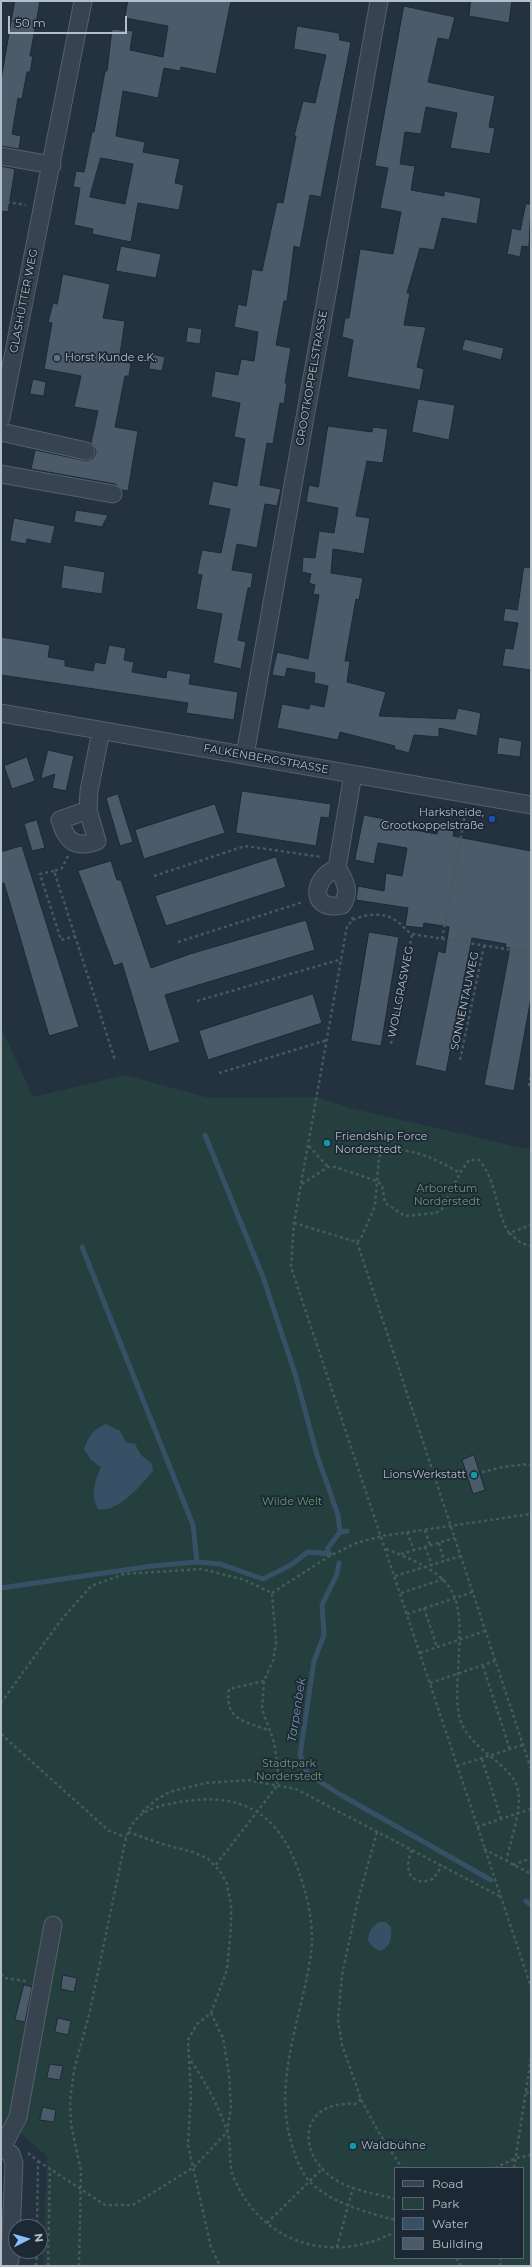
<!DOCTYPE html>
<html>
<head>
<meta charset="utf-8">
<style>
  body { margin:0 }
  #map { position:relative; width:532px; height:2267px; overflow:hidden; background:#23323e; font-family:Montserrat,sans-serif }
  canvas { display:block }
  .frame { position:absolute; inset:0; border:2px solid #b3bec9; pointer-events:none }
  .legend { position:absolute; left:394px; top:2167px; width:130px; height:92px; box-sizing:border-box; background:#1c2833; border:1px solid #58646f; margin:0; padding:5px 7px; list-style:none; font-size:12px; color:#b3bec9 }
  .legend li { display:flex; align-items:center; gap:8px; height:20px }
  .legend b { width:20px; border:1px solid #58646f }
  .north { position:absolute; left:8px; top:2219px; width:40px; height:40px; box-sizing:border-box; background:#1c2833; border:1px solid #58646f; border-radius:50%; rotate:84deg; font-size:11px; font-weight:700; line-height:16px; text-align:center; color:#b3bec9 }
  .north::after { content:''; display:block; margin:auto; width:14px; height:18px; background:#88c1f9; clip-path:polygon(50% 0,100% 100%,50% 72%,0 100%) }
  .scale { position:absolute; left:8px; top:16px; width:119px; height:18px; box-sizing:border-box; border:2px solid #b3bec9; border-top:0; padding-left:5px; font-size:12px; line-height:14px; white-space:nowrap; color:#b3bec9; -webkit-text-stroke:3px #1c2833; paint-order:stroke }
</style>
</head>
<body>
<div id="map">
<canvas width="532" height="2267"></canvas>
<div class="frame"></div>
<ul class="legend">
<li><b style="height:5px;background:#37434e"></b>Road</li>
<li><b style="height:11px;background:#253f3f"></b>Park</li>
<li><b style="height:11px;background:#375065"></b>Water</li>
<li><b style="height:11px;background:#4c5b69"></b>Building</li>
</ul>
<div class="north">N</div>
<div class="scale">50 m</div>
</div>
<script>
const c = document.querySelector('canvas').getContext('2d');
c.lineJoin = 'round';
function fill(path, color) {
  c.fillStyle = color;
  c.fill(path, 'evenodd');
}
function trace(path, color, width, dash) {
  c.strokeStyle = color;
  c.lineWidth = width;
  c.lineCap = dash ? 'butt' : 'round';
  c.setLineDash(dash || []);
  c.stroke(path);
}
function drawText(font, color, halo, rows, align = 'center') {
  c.font = font + ' Montserrat,sans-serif';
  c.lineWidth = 3.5;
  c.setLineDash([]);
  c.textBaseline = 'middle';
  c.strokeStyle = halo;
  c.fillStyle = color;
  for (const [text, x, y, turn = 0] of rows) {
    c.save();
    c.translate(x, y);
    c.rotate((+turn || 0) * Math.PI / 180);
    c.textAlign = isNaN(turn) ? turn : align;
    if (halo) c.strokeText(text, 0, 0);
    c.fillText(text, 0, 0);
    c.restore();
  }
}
const green = new Path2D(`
  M1 1027 33 1097 125 1075 210 1098 317 1097 350 1108 531 1150V2266H43L47 2156 9 2123H1ZM395 2168H523V2258H395Z`);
const water = new Path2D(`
  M106 1424 120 1431 126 1442 135 1444 141 1455 152 1464 153 1471C141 1485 117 1514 98 1509 90 1495 95 1481 101 1467L91 1460 84 1449C89 1435 93 1430 106 1424Z
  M380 1922H386L391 1927C392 1938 391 1945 381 1951L374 1948 368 1941C369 1932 371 1926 380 1922Z`);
const stream = new Path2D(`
  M205 1135 263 1277 296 1377 317 1455 338 1515 340 1532 347 1531
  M82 1247 193 1525 197 1562
  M327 1554 328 1548 340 1532
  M339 1563 337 1574 322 1605 324 1635 314 1661 300 1755 308 1774 341 1795 491 1880
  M1 1588 152 1566 197 1562 220 1564 263 1579 291 1565 308 1552 330 1554
  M526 1901 531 1905`);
const building = new Path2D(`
  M15 1H40L30 56H33L30 72H27L22 99 18 98 12 134 21 136 19 149 1 146V80Z
  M128 1H231L216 74 181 67 180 71 164 68 158 98 123 91 116 136 145 142 143 152 180 159 175 183 184 185 179 210 138 203 131 242 92 234 93 229 74 225 80 188 73 187 76 171 84 172 92 132H94L105 71H107L112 29 133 31 130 50 163 57 168 26 125 18ZM101 158 133 164 125 204 90 197Z
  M471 1H512L509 23 469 16Z
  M404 6 455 17 449 40 438 38 428 82 495 96 489 127 495 128 490 154 450 148 457 113 426 107 421 134 405 132 400 164 415 166 411 190 444 196V191L481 198 477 224 442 218 434 250 420 248 407 293H410L404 325 426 327 417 367 424 369 420 390 347 377 353 340 342 337 345 318H349L360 249 393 254 401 212 380 208 388 168 375 166Z
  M297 26 339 33 340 40 351 42 321 197 310 195 300 248 294 246 287 301H284L276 345 291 348 285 383H287L284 404 280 403 273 444 267 443 260 485 281 489 277 506 265 504 257 548 237 544 232 570 253 573 251 588H248L238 640 246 642 241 669 213 663 222 614 196 609 202 575 197 574 202 550 221 553 230 509 208 505 213 481 237 486 245 439 234 437 240 403 211 397 215 371 238 375 241 359 254 361 258 332 234 327 238 304 246 306 252 269 262 271 277 202 283 203 296 136H294L303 101 315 103 326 55 294 49Z
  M1 166 15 169 8 212 1 211Z
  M526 204H531L529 247 522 246 520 257 507 254 512 228 520 230Z
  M121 246 161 254 156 278 116 271Z
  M63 274 110 284 103 318 125 321 119 361 131 363 129 376H125L115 427 138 431 128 491 122 490 115 484 31 469 35 450 87 461 93 458 96 453 95 448 91 443 98 411 74 407 81 376 44 369 52 323 48 322 53 303 57 304Z
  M188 327 202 329 200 344 186 342Z
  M465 339 504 348 501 360 462 350Z
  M152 354 165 357 162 371 149 369Z
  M33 379 46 382 44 396 30 394Z
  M418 399 455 405 449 440 412 432Z
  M328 426 372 432 373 427 388 429 383 463 367 461 356 516 370 518 364 554 333 549 331 573 363 578 359 600 356 599 345 661H350L347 682 386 692 379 716 455 719 458 708 481 713 477 736 439 728V737L414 735 409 753 394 749 395 746 340 732 338 740 277 728 282 704 309 709 310 704 324 707 328 686 314 683 315 673 287 668 285 677 272 675 277 652 308 659 319 595 313 594 315 585 309 583 311 574 302 572 303 557 315 558 319 531 334 533 338 508 306 502 309 485 318 487Z
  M76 510 108 515 102 527 74 522Z
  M14 518 55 526 51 544 27 539 26 544 10 541Z
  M64 565 105 572 102 594 61 588Z
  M524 567 531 568V670L502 666 505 648 513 649 518 623 503 621 505 608 517 610Z
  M1 637 50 645 48 657 65 660V666L93 671 95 662 105 664 109 645 126 648 124 660 134 662 132 672 166 678 167 670 191 674 189 684 238 692 234 720 186 713 188 703 1 675Z
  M499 737 522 741 520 757 497 754Z
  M48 750 74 756 66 791 52 788 55 774 41 779Z
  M27 757 35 781 12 789 4 766Z
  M242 791 331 804 329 818 321 817 316 846 236 833Z
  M118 794 133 842 120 846 106 798Z
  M215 804 225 833 144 859 135 830Z
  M364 815 410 824 409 829 437 834 438 828 454 831 453 836 531 851V998L514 1091 484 1085 510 948 505 947 506 944 472 938 446 1072 415 1065 438 951 445 953 449 927 424 923 423 928 405 926 408 908 356 900 358 886 384 891 386 873 402 876 407 848 378 843 374 864 355 860Z
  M37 820 45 848 32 851 24 824Z
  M22 846 79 1027 49 1036 4 883 1 884V852Z
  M276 857 286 887 166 926 155 896Z
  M111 861 117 880H121L151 968 190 954 306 920 315 950 165 995 180 1042 149 1052 122 963 114 966 78 871Z
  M369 932 399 937 381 1046 351 1041Z
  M313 994 322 1023 208 1060 199 1031Z
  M474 1455 485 1490 473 1494 462 1460Z
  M63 1975 77 1978 74 1992 61 1989Z
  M24 1985 32 1987 25 2022 15 2020Z
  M58 2018 71 2021 68 2035 55 2032Z
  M50 2064 63 2066 60 2080 47 2078Z
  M43 2107 56 2110 54 2122 40 2120Z`);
const path = new Path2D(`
  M1 201 26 205
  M68 856 62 868 54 871 115 1060
  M54 871 40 874 61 940 75 936
  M154 876 245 846 322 857
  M352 917 353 920 347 926 294 1223 291 1267 531 1987
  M353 920C365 914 384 912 395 920 402 924 405 930 412 934L531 953
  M442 939 466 809
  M178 942 303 902
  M197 1001 342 959
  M391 1044 412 934
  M460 1060 484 946
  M219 1073 327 1040
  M529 1086 531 1074
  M309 1146 328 1167
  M302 1184 328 1167H335L377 1181 382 1185 385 1203 405 1216 436 1213 442 1209 460 1173 469 1160H479C497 1181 495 1210 509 1233L531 1225
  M294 1223 357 1242
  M509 1233 521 1243 531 1246
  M357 1242 531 1769
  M357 1242 361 1238 375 1206 379 1157 384 1150C415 1148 433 1158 460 1173
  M482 1472 503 1467 528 1464 531 1466
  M425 1530 430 1545
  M407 1532 414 1550
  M439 1543 444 1561
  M425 1547 432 1565
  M386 1549C464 1579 462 1595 458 1673 457 1688 456 1705 460 1719 469 1750 513 1764 518 1790 522 1810 510 1842 506 1862
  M401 1554 455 1538
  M395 1576 461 1556
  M272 1593 328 1557 356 1543 382 1536 531 1514
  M401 1593 444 1579
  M424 1608 437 1647
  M407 1614 473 1592
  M420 1653 485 1631
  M483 1666 510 1750
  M264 1681 229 1689C224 1721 246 1721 270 1731
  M430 1683 495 1661
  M1 1703 61 1620 91 1586 124 1574 202 1569 245 1580 272 1593 276 1643 273 1661 264 1681 262 1709 274 1742 278 1767 277 1786 215 1866
  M1 1734 109 1831 126 1837
  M482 1759 501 1819
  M457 1766 523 1745
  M142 1812 156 1800 169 1792 206 1783 248 1780 296 1789 501 1897
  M477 1827 531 1809
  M128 1832 162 1844 193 1852 208 1859 220 1871 227 1884 231 1905V1927L227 1970 211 2013 197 2024 188 2040 191 2095 188 2145 211 2247 220 2266
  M377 1832 358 1900 342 1975 338 2020 342 2045 361 2099 379 2133 402 2168
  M484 1849 531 1874
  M412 1850C403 1869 410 1888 433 1879L442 1866
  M513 1865 531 1858
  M1 1974 4 1978 26 1981
  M191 2061C205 2081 219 2107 227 2131 232 2145 228 2162 233 2176 261 2244 332 2265 395 2232
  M526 2092 531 2094
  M361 2099 355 2104C296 2100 296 2158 339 2182 356 2191 377 2194 395 2199
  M28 2153 38 2161 37 2227
  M38 2161 105 2205H133L194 2167 227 2132 231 2107 229 2074 223 2038 211 2013
  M495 2168 516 2158 531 2155
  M514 2168 531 2058
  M267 2223 323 2168
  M337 2247 353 2187
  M456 2258 461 2266
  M36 2266 37 2251
  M48 2266 50 2169
  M79 2266 81 2171 71 2124 70 2101 74 2070 90 2011 125 1842C133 1811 152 1807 180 1802 245 1791 280 1815 300 1875 307 1895 312 1918 312 1939 312 1954 308 1971 305 1986 293 2040 274 2097 294 2151 297 2161 303 2175 310 2182 333 2204 366 2212 395 2220
  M500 2266 501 2258`);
const minor = new Path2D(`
  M1 156 52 165
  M1 418 83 1
  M1 432 86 451
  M1 474 113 494
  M1 713 531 805
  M245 755 379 1
  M88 810 60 820C66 841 75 849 97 841L88 810 89 791 101 731
  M337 868C310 880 311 912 342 905 351 892 345 880 337 868L353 774
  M1 2148 11 2154 14 2163 10 2260H1
  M2 2148 18 2117 53 1925`);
const markers = [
  [57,358,4,"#5c6f8a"],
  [492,819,4,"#1a4fb4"],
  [327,1143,4,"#0f9aa8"],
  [474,1475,4,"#0f9aa8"],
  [353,2146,4,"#0f9aa8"]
];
const streetNames = [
  ["GLASHÜTTER WEG",24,301,-79],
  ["GROOTKOPPELSTRASSE",312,378,-80],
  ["FALKENBERGSTRASSE",266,759,10],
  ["WOLLGRASWEG",401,992,-79],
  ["SONNENTAUWEG",465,1001,-78]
];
const poiNames = [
  ["Horst Kunde e.K.",65,358],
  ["Harksheide,",484,813,"right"],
  ["Grootkoppelstraße",484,826,"right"],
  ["Friendship Force",335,1137],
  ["Norderstedt",335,1150],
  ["LionsWerkstatt",466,1475,"right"],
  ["Waldbühne",361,2146]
];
const parkNames = [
  ["Arboretum",447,1189],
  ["Norderstedt",447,1202],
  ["Wilde Welt",292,1502],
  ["Stadtpark",289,1764],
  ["Norderstedt",289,1777]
];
const waterNames = [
  ["Tarpenbek",297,1710,-81]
];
fill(green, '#253f3f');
fill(water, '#375065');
trace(stream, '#375065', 5);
fill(building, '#4c5b69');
trace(building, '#1e2a35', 1);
trace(minor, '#55616c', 19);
trace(path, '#435b5b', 2.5, [3, 3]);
trace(minor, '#37434e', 17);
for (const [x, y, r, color] of markers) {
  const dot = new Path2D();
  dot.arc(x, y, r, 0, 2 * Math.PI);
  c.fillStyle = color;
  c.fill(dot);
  trace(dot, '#1c2833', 1.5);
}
drawText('11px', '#b3bec9', '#1c2833', streetNames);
drawText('11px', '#b3bec9', '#1c2833', poiNames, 'left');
drawText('11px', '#6a9a6f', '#1c2833', parkNames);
drawText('italic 12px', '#7393ac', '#1c2833', waterNames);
</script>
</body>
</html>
